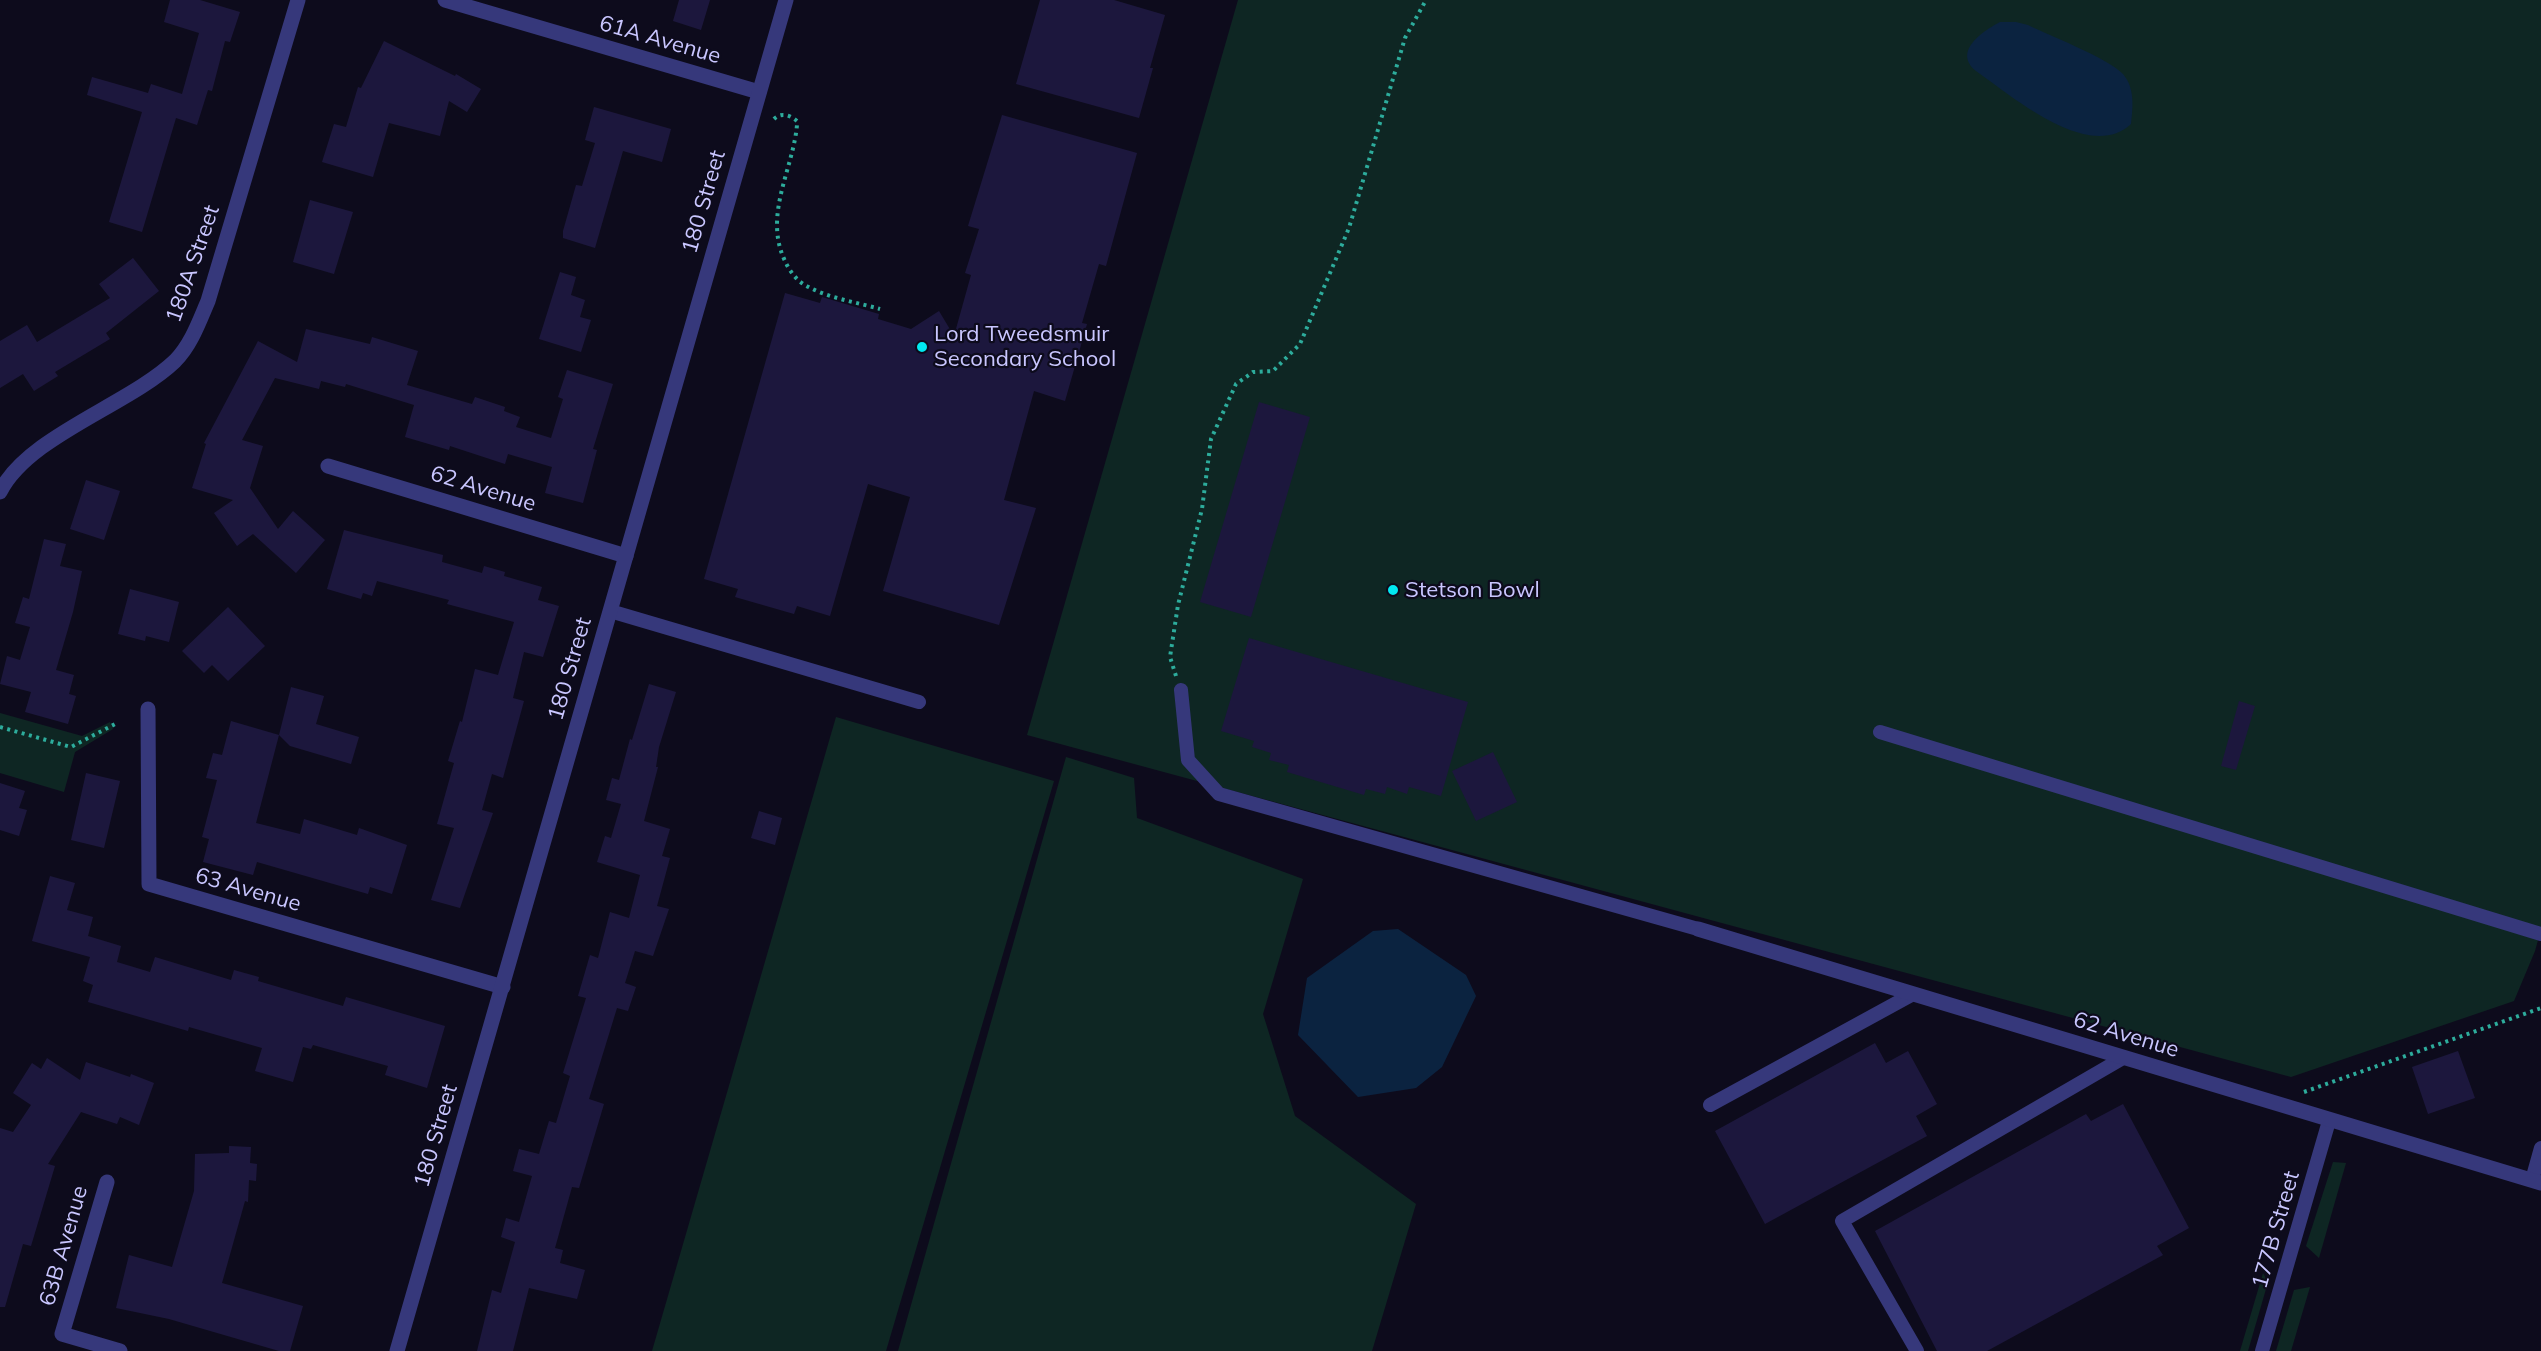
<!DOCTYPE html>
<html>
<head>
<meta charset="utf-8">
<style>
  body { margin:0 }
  canvas { display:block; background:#0d0b1c }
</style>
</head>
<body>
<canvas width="2541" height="1351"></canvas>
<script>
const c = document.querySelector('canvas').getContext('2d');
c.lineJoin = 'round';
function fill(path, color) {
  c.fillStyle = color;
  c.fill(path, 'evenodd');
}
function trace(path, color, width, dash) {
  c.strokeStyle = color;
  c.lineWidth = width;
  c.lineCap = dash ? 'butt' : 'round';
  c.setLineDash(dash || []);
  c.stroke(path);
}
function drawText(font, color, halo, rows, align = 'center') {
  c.font = font + ' Mulish,sans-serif';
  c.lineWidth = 4.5;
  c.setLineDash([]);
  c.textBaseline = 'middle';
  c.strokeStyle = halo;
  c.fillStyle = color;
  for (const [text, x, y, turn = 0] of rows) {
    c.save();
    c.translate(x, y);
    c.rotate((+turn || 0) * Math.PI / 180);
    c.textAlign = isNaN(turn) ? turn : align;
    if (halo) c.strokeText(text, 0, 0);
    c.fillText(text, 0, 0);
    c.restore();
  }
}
const green = new Path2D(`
  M1238 0H2541V929L2535 951 2514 1001 2291 1077 1027 735Z
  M0 713 82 736 110 722 113 729 75 752 64 792 0 773Z
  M836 717 1054 781 886 1351H652Z
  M1066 757 1134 778 1137 818 1303 879 1263 1014 1295 1116 1416 1204 1372 1351H898Z
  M2333 1162 2346 1163 2319 1258 2306 1246Z
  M2263 1273 2268 1282 2248 1351H2240Z
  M2310 1287 2291 1351H2276L2294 1290Z`);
const water = new Path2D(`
  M2000 22H2016L2028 25C2050 36 2108 58 2123 74 2135 88 2133 107 2131 124 2089 163 2012 96 1976 71 1953 52 1981 32 2000 22Z
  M1398 929 1466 975 1476 996 1442 1067 1416 1088 1358 1097 1298 1035 1307 978 1373 931Z`);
const building = new Path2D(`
  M170 0H200L240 12 230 42 225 41 212 91 208 90 197 125 176 118 142 232 109 222 142 112 87 95 92 77 148 93 151 84 182 94 199 33 164 22Z
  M679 0H710L701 30 673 21Z
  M1040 0H1114L1165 15 1150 68H1153L1139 118 1016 84Z
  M384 41 455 76 456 74 481 89 467 112 449 101 440 136 389 123 373 177 322 162 334 124 346 127 358 87 361 88Z
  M594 107 671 129 662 162 623 151 595 248 563 238V231L576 185 582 186 595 143 585 140Z
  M1002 115 1137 153 1106 266 1099 264 1082 323 1087 324 1065 401 1034 391 1004 500 1036 508 999 625 883 591 910 497 868 484 830 616 797 606 794 614 735 597 738 589 704 579 785 293 820 303 822 297 879 314 878 319 911 329 939 311 954 336 971 275 965 273 979 229 968 226Z
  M310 200 353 212 334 274 293 262Z
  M133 258 159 291 106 333 110 339 55 372 58 376 34 391 23 374 0 388V341L27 325 37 342 110 298 99 284Z
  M560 272 576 277 571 295 585 300 580 317 591 320 581 352 539 339Z
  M306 329 370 344 372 337 418 351 407 385 472 404 475 397 505 407 504 411 520 417 516 427 551 438 563 399 558 397 567 370 613 384 593 449 597 450 583 503 545 493 552 467 508 454 505 464 450 446 449 450 405 437 414 405 346 384 345 387 321 381 319 389 275 378 242 440 263 446 250 488 278 529 293 511 325 540 296 573 253 534 237 546 214 513 233 500 192 488 206 444 204 443 258 341 297 362Z
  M1259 402 1310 417 1251 617 1200 602Z
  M86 480 120 491 104 540 70 529Z
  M344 530 443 555 442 562 482 573 484 566 505 572 504 576 542 587 538 600 559 606 543 657 524 652 513 698 524 701 503 778 492 774 482 810 493 813 460 908 431 900 454 828 437 824 454 763 448 761 460 721 462 722 475 669 498 675 514 622 447 604 449 600 377 581 372 596 363 593 361 599 327 589Z
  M44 539 66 544 60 566 82 571 73 612 56 670 74 675 69 694 76 696 68 724 25 712 31 692 0 684 7 656 20 660 30 627 15 623 23 597 29 599Z
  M130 589 179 602 169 642 146 636 145 641 118 634Z
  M228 607 265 646 228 681 212 665 204 673 182 651Z
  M1249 638 1468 702 1441 796 1409 787 1407 794 1387 787 1385 794 1366 789 1364 795 1287 772 1289 765 1269 760 1271 753 1252 747 1254 741 1221 731Z
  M649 684 676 692 659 747 656 767H658L644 821 670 829 662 856 670 858 657 906 669 909 653 956 635 951 625 983 636 987 628 1011 617 1008 589 1099 604 1104 579 1188 572 1187 555 1248 563 1250 560 1263 585 1270 577 1299 529 1288 513 1351H477L492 1290 501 1293 515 1242 501 1237 506 1218 519 1222 532 1176 513 1171 519 1149 539 1154 549 1121 556 1123 570 1076 563 1073 586 998 578 996 590 955 598 958 610 912 629 918 640 875 597 862 605 836 611 838 621 804 606 800 612 778 619 780 630 739 632 740Z
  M291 687 324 696 316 724 359 737 351 764 290 746 279 735 256 823 300 834 304 819 357 835 359 828 407 845 392 894 370 887 368 894 257 862 253 875 203 862 209 839 202 837 217 780 206 778 213 753 222 755 231 721 279 735Z
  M2239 701 2255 706 2236 770 2221 766Z
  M1493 752 1517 802 1476 821 1452 771Z
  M86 773 120 781 104 848 71 840Z
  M0 783 25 791 19 808 27 810 19 836 0 830Z
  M759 811 782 818 775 845 751 838Z
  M50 876 75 883 67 910 93 917 88 936 121 946 117 962 150 972 155 957 231 980 234 970 259 977 258 981 343 1006 346 997 445 1026 427 1088 385 1075 388 1066 313 1045 311 1049 303 1047 293 1082 255 1071 262 1048 189 1027 188 1031 88 1002 93 985 83 981 90 957 32 941Z
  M1875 1043 1886 1063 1908 1051 1937 1104 1916 1116 1927 1136 1765 1224 1715 1131Z
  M2458 1051 2475 1098 2428 1114 2412 1067Z
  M47 1058 80 1080 86 1062 130 1077 131 1074 154 1083 139 1125 120 1117 117 1124 81 1112 48 1164 55 1166 31 1246 23 1244 5 1307H0V1128L13 1132 31 1105 13 1093 32 1063 41 1069Z
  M2123 1104 2189 1228 2157 1246 2163 1255 1987 1351H1937L1875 1231 2086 1114 2091 1121Z
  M229 1146 251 1147 250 1163 257 1164 256 1181 249 1180 248 1202 245 1201 222 1283 303 1306 290 1351H279L169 1319 116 1308 129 1255 172 1267 194 1191 195 1154 229 1153Z`);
const path = new Path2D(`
  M774 119C781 112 790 115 797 121V125C793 170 763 215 785 261 789 270 796 280 805 285 827 298 856 302 880 309
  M1176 676 1170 657 1178 605 1202 509 1211 439 1236 384 1253 372 1273 371 1300 344 1349 228 1405 38 1426 0
  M0 727 71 747 117 723
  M2304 1092 2541 1008`);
const service = new Path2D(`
  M610 611 919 702
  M1181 690 1188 760 1219 794 1698 929
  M1880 732 2541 934
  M1710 1105 1913 994
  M2532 1180 2541 1148
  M1917 1351 1842 1221 2123 1058
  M2262 1351 2329 1121`);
const minor = new Path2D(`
  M445 0 759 92
  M328 466 626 556
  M0 492C28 436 129 405 175 361 191 345 199 322 208 301L298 0
  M148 709 149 884 503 987
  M1698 929 2541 1183
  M107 1182 62 1334 120 1351`);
const tertiary = new Path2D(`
  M397 1351 786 0`);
const markers = [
  [922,347,6,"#01e8f0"],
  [1393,590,6,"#01e8f0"]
];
const streetNames = [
  ["61A Avenue",660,40,16],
  ["180 Street",704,202,-74],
  ["180A Street",193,264,-71],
  ["62 Avenue",483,489,17],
  ["180 Street",570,669,-74],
  ["63 Avenue",248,890,16],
  ["62 Avenue",2126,1035,17],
  ["180 Street",436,1136,-74],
  ["177B Street",2276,1230,-74],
  ["63B Avenue",64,1246,-74]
];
const poiNames = [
  ["Lord Tweedsmuir",934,334],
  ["Secondary School",934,359],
  ["Stetson Bowl",1405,590]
];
fill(green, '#0e2623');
fill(water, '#0b2340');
fill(building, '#1c173d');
trace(path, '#2dac9c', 4, [3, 4.5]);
trace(service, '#36387b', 14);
trace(minor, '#36387b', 15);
trace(tertiary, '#36387b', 15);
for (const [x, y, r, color] of markers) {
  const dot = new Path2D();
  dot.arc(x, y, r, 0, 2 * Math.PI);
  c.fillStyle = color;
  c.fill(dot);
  trace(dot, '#0d0b1c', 2);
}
drawText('22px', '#c9c6ff', '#0d0b1c', streetNames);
drawText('22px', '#c9c6ff', '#0d0b1c', poiNames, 'left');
</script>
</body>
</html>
